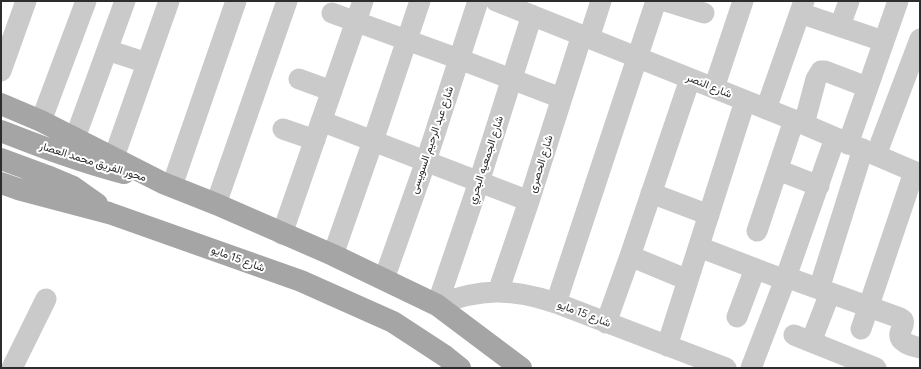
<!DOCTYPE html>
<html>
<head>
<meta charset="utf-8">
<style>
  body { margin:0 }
  #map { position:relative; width:921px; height:369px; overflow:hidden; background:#fff; font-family:Figtree,sans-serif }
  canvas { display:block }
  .frame { position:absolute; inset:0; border:2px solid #2d2d2d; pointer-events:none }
</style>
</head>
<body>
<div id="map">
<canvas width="921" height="369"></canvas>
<div class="frame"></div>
</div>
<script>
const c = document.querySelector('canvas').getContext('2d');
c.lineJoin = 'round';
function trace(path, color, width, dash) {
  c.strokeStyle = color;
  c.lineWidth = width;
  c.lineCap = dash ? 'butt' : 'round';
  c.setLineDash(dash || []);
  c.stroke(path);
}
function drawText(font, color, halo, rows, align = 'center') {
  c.font = font + ' Figtree,Vazirmatn,sans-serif';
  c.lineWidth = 4;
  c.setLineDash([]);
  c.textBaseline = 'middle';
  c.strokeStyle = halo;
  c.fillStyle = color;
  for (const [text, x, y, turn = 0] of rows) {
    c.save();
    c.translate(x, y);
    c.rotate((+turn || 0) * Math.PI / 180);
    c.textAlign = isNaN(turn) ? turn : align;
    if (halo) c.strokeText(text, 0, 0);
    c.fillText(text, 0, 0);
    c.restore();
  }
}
const minor = new Path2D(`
  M496 1 794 120 920 174
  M665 1 704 13
  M332 13 459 59 561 98
  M800 13 883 41
  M840 26 849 1
  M589 38 601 1
  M107 50 147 63
  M1 71 26 1
  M299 79 332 91
  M714 88 743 1
  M766 109 804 1
  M41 121 86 1
  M321 121 529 201
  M804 124 816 79 821 71H825L867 87
  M283 129 315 140
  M75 138 125 1
  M848 144 898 1
  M876 155 920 39
  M114 157 169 1
  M778 170 819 186
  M172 186 236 1
  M651 193 709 215
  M216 204 287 1
  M757 231 794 120
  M282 234 363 1
  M699 247 785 280
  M333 255 373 141 420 1
  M630 256 688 280
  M786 277 900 318 903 320C905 326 901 328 900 333 898 343 913 346 920 348
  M384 279 426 161 478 1
  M819 289 863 149
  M498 292 529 201 582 35
  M556 303 656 1
  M437 305 479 182 532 15
  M437 305C480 288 512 288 556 303L726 368
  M737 317 755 269
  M606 323 630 256 690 79
  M861 329 914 172
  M794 335 876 368
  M811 342 830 293
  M667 346 745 101
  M12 368 46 299
  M751 368 786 277 835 138`);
const major = new Path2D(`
  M1 104 41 121 163 183 216 204 333 255 437 305 521 368
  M1 131C42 147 81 162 124 173
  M1 159 47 176 73 187 97 204
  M1 183 18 189 109 213 301 281 393 322 445 356 460 368`);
const streetNames = [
  ["شارع النصر",709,86,22],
  ["شارع عبد الرحيم السويسى",432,140,-71],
  ["شارع الجمعيه البحري",486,160,-72],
  ["محور الفريق محمد العصار",93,162,17],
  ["شارع الحصرى",541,164,-73],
  ["شارع 15 مايو",238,259,20],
  ["شارع 15 مايو",584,314,21]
];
trace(minor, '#cacaca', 21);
trace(major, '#a5a5a5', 22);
drawText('11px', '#2d2d2d', '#fff', streetNames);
</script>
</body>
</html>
